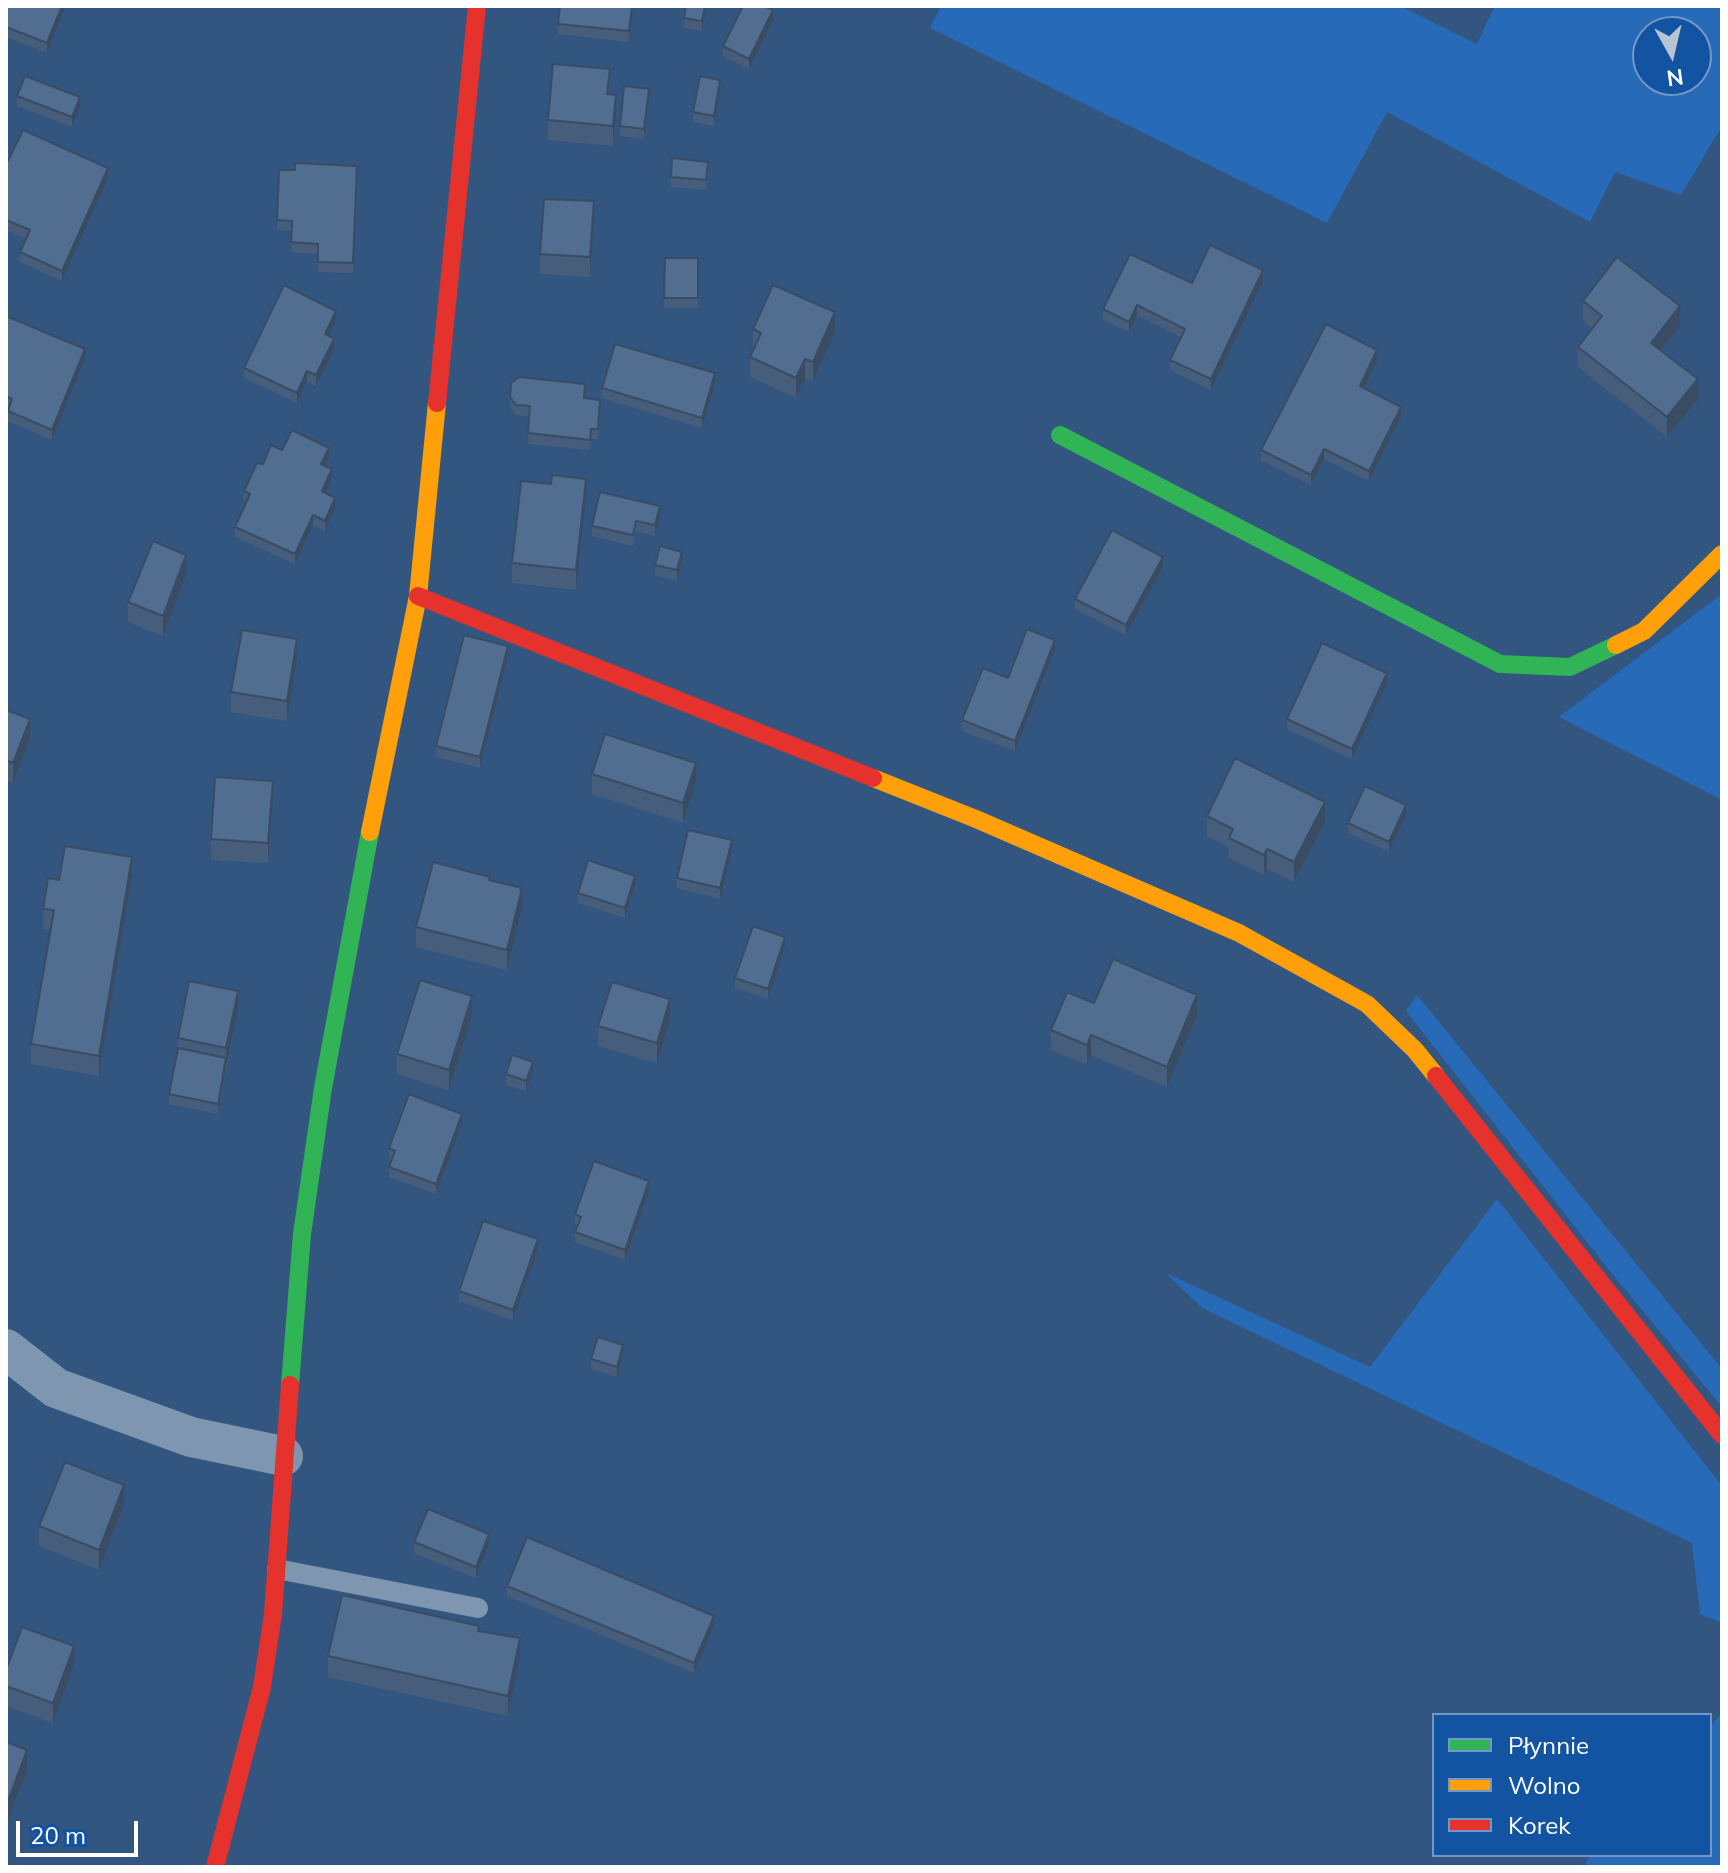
<!DOCTYPE html>
<html>
<head>
<meta charset="utf-8">
<style>
  body { margin:0 }
  #map { position:relative; width:1728px; height:1873px; overflow:hidden; background:#335681; font-family:Mulish,sans-serif }
  canvas { display:block }
  .frame { position:absolute; inset:0; border:8px solid #fff; pointer-events:none }
  .legend { position:absolute; left:1432px; top:1713px; width:280px; height:144px; box-sizing:border-box; background:#1253a2; border:2px solid #7198c7; margin:0; padding:10px 14px; list-style:none; font-size:24px; color:#fff }
  .legend li { display:flex; align-items:center; gap:16px; height:40px }
  .legend b { width:40px; border:2px solid #7198c7 }
  .north { position:absolute; left:1632px; top:16px; width:80px; height:80px; box-sizing:border-box; background:#1253a2; border:2px solid #7198c7; border-radius:50%; rotate:172deg; font-size:22px; font-weight:700; line-height:32px; text-align:center; color:#fff }
  .north::after { content:''; display:block; margin:auto; width:28px; height:36px; background:#b8c4d3; clip-path:polygon(50% 0,100% 100%,50% 72%,0 100%) }
  .scale { position:absolute; left:16px; top:1821px; width:122px; height:36px; box-sizing:border-box; border:4px solid #fff; border-top:0; padding-left:10px; font-size:24px; line-height:28px; white-space:nowrap; color:#fff; -webkit-text-stroke:6px #1253a2; paint-order:stroke }
</style>
</head>
<body>
<div id="map">
<canvas width="1728" height="1873"></canvas>
<div class="frame"></div>
<ul class="legend">
<li><b style="height:10px;background:#30b455"></b>Płynnie</li>
<li><b style="height:10px;background:#ff9f0a"></b>Wolno</li>
<li><b style="height:10px;background:#e5322d"></b>Korek</li>
</ul>
<div class="north">N</div>
<div class="scale">20 m</div>
</div>
<script>
const c = document.querySelector('canvas').getContext('2d');
c.lineJoin = 'round';
function fill(path, color) {
  c.fillStyle = color;
  c.fill(path, 'evenodd');
}
function trace(path, color, width, dash) {
  c.strokeStyle = color;
  c.lineWidth = width;
  c.lineCap = dash ? 'butt' : 'round';
  c.setLineDash(dash || []);
  c.stroke(path);
}
const green = new Path2D(`
  M941 6H1400L1477 44 1495 6H1722V126L1681 195 1615 172 1590 222 1387 112 1327 223 930 28ZM1648 32H1696V80H1648Z
  M1722 594V800L1559 717Z
  M1417 995 1722 1369V1407L1602 1261 1406 1011Z
  M1497 1199 1722 1486V1623L1700 1614 1692 1543 1202 1308 1166 1273 1370 1367Z
  M1722 1713V1867H1586V1861L1591 1855H1710V1726Z`);
const lane = new Path2D(`
  M277 1569 478 1608`);
const street = new Path2D(`
  M6 1349 56 1388 191 1437 283 1456`);
const fast = new Path2D(`
  M1060 435 1500 664 1570 667 1616 645
  M290 1385 302 1234 323 1088 370 832`);
const slow = new Path2D(`
  M1616 645 1644 631 1722 554
  M873 778 976 819 1239 933 1367 1004 1415 1050 1436 1076
  M370 832 418 596 437 403`);
const jam = new Path2D(`
  M437 403 477 6
  M418 596 873 778
  M1436 1076 1722 1435
  M215 1867 262 1687 273 1614 290 1385`);
const wall = new Path2D(`
  M6 6H66L47 53 6 37Z
  M633 6 629 42 558 34V24Z
  M706 6 702 31 684 28V18Z
  M773 21 749 69 723 56V46Z
  M720 90 714 126 693 122V112Z
  M609 94 616 115 613 146 548 140V120Z
  M17 96 80 107 72 127 17 106Z
  M649 99 644 139 620 136V126Z
  M6 165 108 179 62 281 20 262V252L26 239 6 230Z
  M279 170 357 176 353 273 318 272V254L291 252 292 231 277 230Z
  M708 172 706 190 671 187V177Z
  M594 222 590 277 540 274V254Z
  M665 258H698V308H664Z
  M1263 281 1211 390 1170 370V360L1181 337 1137 315 1129 332 1103 320V309L1192 283Z
  M1583 301 1680 326 1661 350 1698 399 1667 437 1578 367V347L1592 328 1583 321Z
  M6 316 85 359 52 440 8 421V411L9 408 6 406Z
  M336 321 329 336 334 349 316 386 307 381 297 403 244 378V368Z
  M753 329 835 332 813 382 805 379 796 398 750 377V357L753 349Z
  M1377 361 1364 388 1401 417 1369 481 1324 459 1311 485 1261 460V450Z
  M511 383 585 398 600 410 598 439H591L590 450 528 444 529 416 516 415 510 407Z
  M715 383 702 428 602 398V388Z
  M282 450 329 458 325 466 332 479 325 493 335 508 325 531 313 525 295 564 235 537V527L246 503 244 501V491L263 464Z
  M586 499 576 590 512 583V563Z
  M660 516 655 536 636 531 633 546 592 536V526Z
  M682 562 677 581 655 575V565Z
  M1163 567 1126 635 1075 609V599Z
  M186 575 163 636 128 622V602Z
  M1055 650 1015 751 962 731V720Z
  M508 657 480 768 436 757V746Z
  M297 659 287 721 231 712V692Z
  M1387 683 1352 759 1287 729V719Z
  M6 710 30 739 13 783 6 780Z
  M592 774 696 783 683 823 592 794Z
  M273 801 268 863 211 860V839Z
  M1406 815 1389 852 1348 833V823Z
  M1207 816 1325 822 1294 882 1267 869 1264 875 1229 858V847L1207 836Z
  M732 850 720 899 677 888V878Z
  M132 877 99 1076 31 1064V1044L51 930 43 929V909L59 880Z
  M635 886 625 918 578 903V893Z
  M522 908 507 970 416 947V927Z
  M785 947 768 999 735 988V978Z
  M1094 1003 1197 1015 1167 1087 1091 1055 1087 1065 1051 1050V1030Z
  M238 1011 218 1114 169 1104V1094L178 1048V1038Z
  M472 1016 449 1090 397 1074V1054Z
  M670 1020 657 1063 598 1046V1026Z
  M533 1072 526 1091 506 1085V1074Z
  M462 1124 436 1194 389 1177V1167L391 1160 389 1159V1148Z
  M649 1191 625 1260 575 1242V1232L578 1226 575 1224V1214Z
  M538 1250 513 1320 459 1301V1291Z
  M623 1355 617 1377 591 1369V1359Z
  M124 1505 99 1570 39 1546V1526Z
  M414 1542 489 1544 476 1578 414 1553Z
  M507 1586 714 1626 694 1673 507 1596Z
  M328 1656 520 1658 508 1716 328 1677Z
  M74 1666 53 1723 6 1706V1670Z`);
const shadedWall = new Path2D(`
  M62 6H66L47 53V43Z
  M632 6H633L629 42V31Z
  M705 6 706 11 702 31V21Z
  M773 10V21L749 69V59Z
  M720 80V90L714 126V116Z
  M649 89V99L644 139V129Z
  M616 95V115L613 146V126Z
  M80 97V107L72 127V117Z
  M108 168V179L62 281V271Z
  M594 201V222L590 277V257Z
  M1263 270V281L1211 390V379Z
  M1137 305V315L1129 332V322Z
  M1680 306V326L1651 363V343Z
  M336 311V321L325 344V334Z
  M835 312V332L813 382V362Z
  M334 339V349L316 386V375Z
  M85 349V359L52 440V430Z
  M1377 350V361L1360 396V386Z
  M805 359V379L796 398V378Z
  M307 371V381L297 403V393Z
  M715 373V383L702 428V418Z
  M1698 379V399L1667 437V417Z
  M1401 407V417L1369 481V471Z
  M329 448V458L321 474V464Z
  M1324 449V459L1311 485V475Z
  M332 469V479L322 501V491Z
  M586 479V499L576 590V570Z
  M335 498V508L325 531V521Z
  M660 506V516L655 536V525Z
  M313 515V525L295 564V554Z
  M682 552V562L677 581V570Z
  M186 555V575L163 636V616Z
  M1163 557V567L1126 635V625Z
  M297 639V659L287 721V701Z
  M1055 640V650L1015 751V741Z
  M508 646V657L480 768V757Z
  M1387 673V683L1352 759V749Z
  M30 719V739L13 783V763Z
  M696 763V783L683 823V803Z
  M273 781V801L268 863V843Z
  M1325 802V822L1294 882V862Z
  M1406 805V815L1389 852V842Z
  M732 840V850L720 899V888Z
  M1267 849V869L1264 875V855Z
  M132 857V877L99 1076V1056Z
  M635 876V886L625 918V908Z
  M522 888V908L507 970V950Z
  M785 937V947L768 999V989Z
  M238 991V1011L226 1068V1048Z
  M1197 995V1015L1167 1087V1067Z
  M472 996V1016L449 1090V1070Z
  M670 999V1020L657 1063V1043Z
  M1091 1035V1055L1087 1065V1045Z
  M226 1058V1068L218 1114V1104Z
  M533 1062V1072L526 1091V1081Z
  M462 1114V1124L436 1194V1184Z
  M649 1181V1191L625 1260V1250Z
  M538 1239V1250L513 1320V1310Z
  M623 1345V1355L617 1377V1367Z
  M124 1485V1505L99 1570V1550Z
  M489 1534V1544L476 1578V1567Z
  M714 1616V1626L694 1673V1663Z
  M520 1638V1658L508 1716V1696Z
  M74 1646V1666L53 1723V1703Z
  M27 1750V1770L6 1826V1806Z`);
const building = new Path2D(`
  M6 6H62L47 43 6 27Z
  M560 6H632L629 31 558 24Z
  M686 6H705L702 21 684 18Z
  M743 6H764L773 10 749 59 723 46Z
  M553 64 610 69 607 94 616 95 613 126 548 120Z
  M25 76 80 97 72 117 17 96Z
  M700 76 720 80 714 116 693 112Z
  M624 86 649 89 644 129 620 126Z
  M23 130 108 168 62 271 20 252 30 230 6 220V165Z
  M672 158 708 162 706 180 671 177Z
  M295 163 357 166 353 263 318 262V244L291 242 292 221 277 220 279 170H295Z
  M544 199 594 201 590 257 540 254Z
  M1210 245 1263 270 1211 379 1170 360 1185 329 1137 305 1129 322 1103 309 1130 254 1192 283Z
  M1617 257 1680 306 1651 343 1698 379 1667 417 1578 347 1602 316 1583 301Z
  M665 258H698V298H664Z
  M284 285 336 311 325 334 334 339 316 375 307 371 297 393 244 368Z
  M773 285 835 312 813 362 805 359 796 378 750 357 761 333 753 329Z
  M6 316 85 349 52 430 8 411 12 399 6 396Z
  M1326 324 1377 350 1360 386 1401 407 1369 471 1324 449 1311 475 1261 450Z
  M615 344 715 373 702 418 602 388Z
  M519 377 585 384 584 398 600 400 598 429H591L590 440 528 433 530 406 516 405 510 397 511 383Z
  M292 430 329 448 321 464 332 469 322 491 335 498 325 521 313 515 295 554 235 527 250 494 244 491 257 463 263 464 271 445 282 450Z
  M552 475 586 479 576 570 512 563 521 481 551 484Z
  M600 492 660 506 655 525 636 521 633 535 592 526Z
  M1112 530 1163 557 1126 625 1075 599Z
  M153 541 186 555 163 616 128 602Z
  M660 546 682 552 677 570 655 565Z
  M1027 629 1055 640 1015 741 962 720 983 668 1008 678Z
  M242 630 297 639 287 701 231 692Z
  M464 635 508 646 480 757 436 746Z
  M1322 643 1387 673 1352 749 1287 719Z
  M6 710 30 719 13 763 6 760Z
  M605 734 696 763 683 803 592 774Z
  M1235 758 1325 802 1294 862 1267 849 1264 855 1229 838 1233 829 1207 816Z
  M215 777 273 781 268 843 211 839Z
  M1365 786 1406 805 1389 842 1348 823Z
  M688 830 732 840 720 888 677 878Z
  M65 846 132 857 99 1056 31 1044 54 910 43 909 48 878 59 880Z
  M588 860 635 876 625 908 578 893Z
  M433 862 490 877 489 880 522 888 507 950 416 927Z
  M753 926 785 937 768 989 735 978Z
  M1113 959 1197 995 1167 1067 1091 1035 1087 1045 1051 1030 1067 992 1094 1003Z
  M420 980 472 996 449 1070 397 1054Z
  M189 981 238 991 226 1048 178 1038Z
  M612 982 670 999 657 1043 598 1026Z
  M178 1048 226 1058 218 1104 169 1094Z
  M512 1055 533 1062 526 1081 506 1074Z
  M409 1094 462 1114 436 1184 389 1167 395 1151 389 1148Z
  M594 1161 649 1181 625 1250 575 1232 581 1217 575 1214Z
  M483 1221 538 1239 513 1310 459 1291Z
  M598 1337 623 1345 617 1367 591 1359Z
  M65 1462 124 1485 99 1550 39 1526Z
  M428 1509 489 1534 476 1567 414 1542Z
  M527 1537 714 1616 694 1663 507 1586Z
  M342 1595 479 1626 478 1631 520 1638 508 1696 328 1656Z
  M22 1627 74 1646 53 1703 6 1686V1670Z
  M6 1742 27 1750 6 1806Z`);
fill(green, '#276ab7');
trace(lane, '#7f96b1', 20);
trace(street, '#7f96b1', 40);
trace(fast, '#30b455', 18);
trace(slow, '#ff9f0a', 18);
trace(jam, '#e5322d', 18);
fill(wall, '#465e7b');
fill(shadedWall, '#394c64');
fill(building, '#516d8f');
trace(building, '#394c64', 2);
</script>
</body>
</html>
